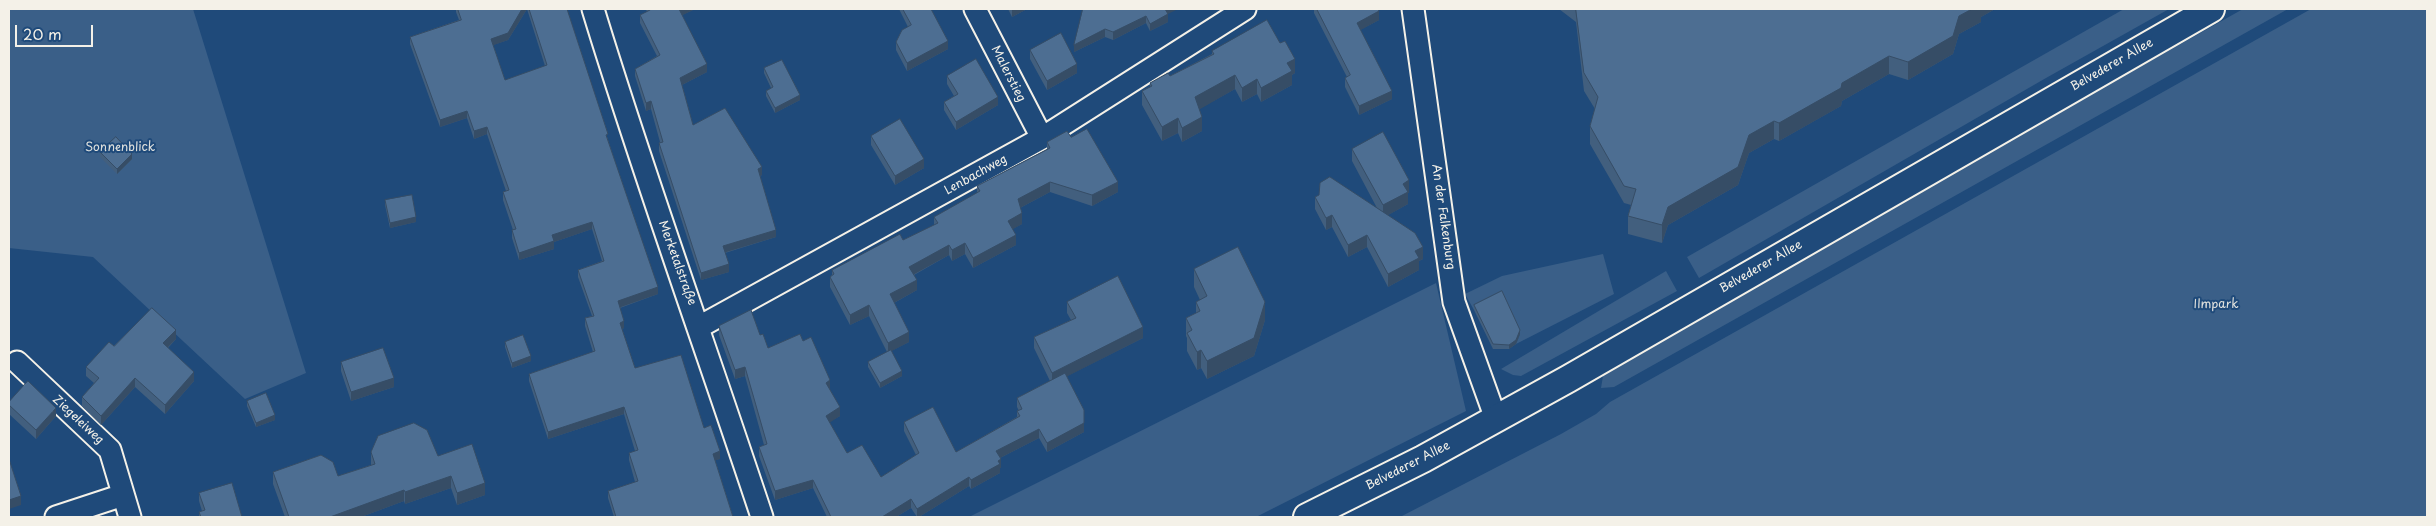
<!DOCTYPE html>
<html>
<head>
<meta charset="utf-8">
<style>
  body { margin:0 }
  #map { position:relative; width:2436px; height:526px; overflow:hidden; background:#1f4a7a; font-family:"Playpen Sans",sans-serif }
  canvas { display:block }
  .frame { position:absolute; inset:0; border:10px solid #f4f1e8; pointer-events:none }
  .scale { position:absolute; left:15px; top:25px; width:78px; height:22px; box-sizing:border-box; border:2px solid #f4f1e8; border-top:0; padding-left:6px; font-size:15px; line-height:18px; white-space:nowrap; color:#f4f1e8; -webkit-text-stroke:4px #1f4a7a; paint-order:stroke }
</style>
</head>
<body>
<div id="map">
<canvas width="2436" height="526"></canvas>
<div class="frame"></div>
<div class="scale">20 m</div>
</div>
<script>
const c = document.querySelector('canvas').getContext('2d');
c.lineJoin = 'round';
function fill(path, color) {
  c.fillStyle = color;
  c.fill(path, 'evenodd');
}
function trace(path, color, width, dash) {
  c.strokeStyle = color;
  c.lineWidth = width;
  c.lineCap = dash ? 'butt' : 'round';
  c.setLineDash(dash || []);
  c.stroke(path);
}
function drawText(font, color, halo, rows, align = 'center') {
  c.font = font + ' "Playpen Sans",sans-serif';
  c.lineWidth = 4;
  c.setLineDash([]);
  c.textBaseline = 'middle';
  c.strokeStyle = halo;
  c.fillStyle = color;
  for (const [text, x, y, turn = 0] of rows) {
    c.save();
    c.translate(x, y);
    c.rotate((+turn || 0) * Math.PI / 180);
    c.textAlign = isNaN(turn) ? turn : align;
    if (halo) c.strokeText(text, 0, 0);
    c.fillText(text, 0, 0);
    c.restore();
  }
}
const green = new Path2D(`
  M9 9H193L306 373 245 399 93 257 9 248Z
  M2124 9H2169L2046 78 1699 278 1687 257Z
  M2243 9H2288L1614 387 1601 388 1604 370 1911 195Z
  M2311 9H2427V517H1400L1561 434 1596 414 1610 402Z
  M1603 254 1614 294 1516 344 1520 334 1519 329 1502 296 1474 310 1465 294 1502 276Z
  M1666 271 1677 291 1521 376 1513 375 1501 369Z
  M1436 283 1466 411 1256 517H969Z`);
const minor = new Path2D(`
  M593 9C645 180 706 348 762 517
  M975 9 1042 138
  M1413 9 1454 302 1496 419
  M699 327 1042 138 1245 9
  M17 362 110 450 130 517
  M56 517 123 495`);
const tertiary = new Path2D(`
  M1307 517 1423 459 1568 379 2211 9`);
const wall = new Path2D(`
  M456 9H567L608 140 658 294 620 308 624 328 622 329 635 368 704 428 720 459 715 460 733 517H614L608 498V491L635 482 629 460V453L635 451 624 414 548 439 529 381V374L593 352 585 326V318L592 316 578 277V270L602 261 592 229 554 242V249L519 260 512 238V230H513L503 200V192L506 191 487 134 474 139 467 118 440 127 410 44V37L459 20 456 12ZM527 9 545 66 505 80 493 45 508 40Z
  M646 9H695L682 15 707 72 682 85 693 125 762 175 760 176 776 237 725 253 729 272 701 280 659 151V143L660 142 651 109 646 111 635 76V69L657 56 640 23V15L647 12Z
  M899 9H931L948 49 907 71 896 50V42L908 27Z
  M1008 9H1027L1012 17Z
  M1083 9 1168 14V22L1150 31 1146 23 1113 40 1105 37 1074 52Z
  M1314 9H1378L1379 20 1360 30 1392 99 1359 115 1345 87V78L1347 77 1314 13Z
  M1559 9H1995L1981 17V22L1959 34 1953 54 1908 80 1889 74 1842 101 1841 106 1816 120 1779 141 1774 139 1749 153 1738 185 1668 225 1662 243 1628 234V216L1631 205 1624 203 1590 144V126L1595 109 1584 91 1576 22Z
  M1030 50 1077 73 1047 90 1030 59Z
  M1212 51 1295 73 1292 75V85L1261 102 1257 94 1242 102 1235 89 1199 109 1202 131 1182 142 1178 133 1162 141 1142 105V91L1150 87V83L1170 76 1212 54Z
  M764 68 800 100 775 113 766 96V91L771 88 764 73Z
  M947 76 998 105 956 130 944 110V102L954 96 947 84Z
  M871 136 924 168 895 185 871 145Z
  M1071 137 1118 192 1092 206 1050 192 1020 208 1022 224 1012 229 1016 245 973 268 965 254 952 261 949 255 914 275 917 290 894 303 909 342 891 351 902 376 880 388 868 367V362L887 352 869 316 850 325 830 287V277L832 275V270L903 240 934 225V217L977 193V186L1047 149V142Z
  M1352 149 1409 193H1408V204L1388 215 1423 259 1419 261V270L1388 287 1367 247 1348 257 1332 227 1326 230 1315 209V197L1377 208 1352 161Z
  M100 152 132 159 117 174 100 157Z
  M385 200 416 222 390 228 385 205Z
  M1194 269 1265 320 1254 356 1207 379 1201 368 1197 370 1187 351V338L1186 336V318L1196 313V302L1200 300 1194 287Z
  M1067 302 1143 338 1067 376 1084 432 1047 452 1039 438 1000 458 1001 468H1000V473L971 489 969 486 919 517H917L911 508 896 517H827L813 488 775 500 759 456V447L764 445 745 376 735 379 719 335V326L760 335 768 348 803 341 830 389V390L840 416 829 422 847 453 881 477 916 455 904 431V422L956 452 1017 417V411H1019L1017 407V398L1050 381 1034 348V337L1071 320 1067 313Z
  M1474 305 1520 334 1516 344 1509 349H1493L1474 310Z
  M176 339 168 348 194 381 165 414 135 387 101 425 82 406V397L94 383 86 376V367L114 346Z
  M505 342 531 361 512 368 505 347Z
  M341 362 394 387 351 401 341 371Z
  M247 401 275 420 256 427 247 406Z
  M9 402 56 416 36 439 9 414Z
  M371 452 438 456 485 495 457 505 451 488 405 504 404 501 361 517H285L273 484V472L338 476 371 465Z
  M199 493 242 517H199V512L202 511 199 501Z`);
const shadedWall = new Path2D(`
  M522 9H527L508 40 491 46V39Z
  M679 9H695L679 17Z
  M1012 9H1027L1012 17Z
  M1165 9H1178L1168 14V22L1150 31V24Z
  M1972 9H1995L1981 17V22L1959 34 1953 54 1908 80V62L1959 16Z
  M1379 11V20L1357 32V23Z
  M1146 16V23L1113 40V32Z
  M1105 29V37L1074 52V45Z
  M948 41V49L907 71V63Z
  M1889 56V74L1842 101 1841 106 1779 141V123L1842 83Z
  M1295 59V73L1292 75V85L1261 102V88L1287 63Z
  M707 64V72L680 86V78Z
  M1077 64V73L1047 90V81Z
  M1235 75V89L1195 112V97Z
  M1257 79V94L1242 102V88Z
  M1392 91V99L1359 115V106Z
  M800 95V100L775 113V108Z
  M998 97V105L956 130V122Z
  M651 101V109L646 111V103Z
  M467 111V118L440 127V120Z
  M1202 117V131L1182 142V128Z
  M1178 118V133L1162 141V127Z
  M1774 121V139L1749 153 1738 185 1668 225 1662 243V225L1668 207 1749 135Z
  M487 127V134L474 139V131Z
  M132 154V159L117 174V169Z
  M924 159V168L895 185V176Z
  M762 167V175L758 177V169Z
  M1409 180V193H1408V204L1383 218V205L1403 184Z
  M1050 182V192L1018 209V199Z
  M1118 182V192L1092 206V195Z
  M1022 213V224L1008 232V221Z
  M1332 215V227L1326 230V218Z
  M416 217V222L390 228V223Z
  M592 222V229L554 242V249L519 260V253L552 235Z
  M776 230V237L723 253V246Z
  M1016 235V245L973 268V258Z
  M1367 235V247L1348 257V245Z
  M965 243V254L952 261V250Z
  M949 245V255L909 277V267Z
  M1423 247V259L1419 261V270L1388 287V274L1415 251Z
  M729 264V272L701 280V273Z
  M917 280V290L890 305V294Z
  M658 287V294L618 308V301Z
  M1265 302V320L1254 356 1207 379V361Z
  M869 305V316L850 325V315Z
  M624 321V328L620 330V323Z
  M1143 327V338L1052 384V373Z
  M176 330V339L163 352V343Z
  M1520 330V334L1516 344 1509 349V345Z
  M909 332V342L888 353V343Z
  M1201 350V368L1197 370V352Z
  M531 356V361L512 368V363Z
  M745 367V376L735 379V370Z
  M902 371V376L880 388V383Z
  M194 372V381L165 414V405Z
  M135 378V387L101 425V416Z
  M394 378V387L351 401V392Z
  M830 380V389L826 392V383Z
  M624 407V414L548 439V432Z
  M840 407V416L826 425V416Z
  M56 408V416L36 439V430Z
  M1084 410V432L1047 452V443Z
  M275 415V420L256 427V423Z
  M1039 429V438L996 460V451Z
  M720 451V459L713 461V454Z
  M1001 459V468H1000V473L971 489V480Z
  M451 476V488L405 504V492Z
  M969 477V486L919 517H917V509Z
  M813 480V488L775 500V491Z
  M485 483V495L457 505V493Z
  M404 490V501L361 517H330Z
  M21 496V505L9 509V500Z
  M911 499V508L896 517H882Z`);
const building = new Path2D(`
  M458 9H522L508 33 491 39 505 80 547 65 529 9H567L608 134 606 135 658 287 618 301 624 321 620 323 635 368 681 355 704 428 711 425 720 451 713 454 733 517H616L608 491 638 481 629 453 638 450 624 407 548 432 529 374 595 351 585 318 594 316 578 270 604 261 592 222 552 235 554 241 519 253 512 230 516 229 503 192 509 190 487 127 474 131 467 111 440 120 410 37 461 20Z
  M650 9H680H679L707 64 680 78 693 125 725 108 762 167 758 169 776 230 723 246 729 264 701 273 659 143 663 142 651 101 646 103 635 69 660 55 640 15 650 10Z
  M903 9H931L948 41 907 63 896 42 902 30 911 25Z
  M1083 9H1165L1168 14 1150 24 1146 16 1113 32 1105 29 1074 45Z
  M1317 9H1378L1379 11 1357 23 1392 91 1359 106 1345 78 1350 75Z
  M1576 9H1972L1959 16 1953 36 1908 62 1889 56 1842 83 1841 88 1816 102 1779 123 1774 121 1749 135 1738 167 1668 207 1662 225 1628 216 1636 189 1624 186 1590 126 1598 97 1584 73Z
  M1267 20 1280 43 1285 41 1295 59 1287 63 1292 71 1261 88 1257 79 1242 88 1235 75 1195 97 1202 117 1182 128 1178 118 1162 127 1142 91 1152 86 1150 83 1168 73 1170 76 1214 54 1212 51Z
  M1061 33 1077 64 1047 81 1030 50Z
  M976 59 998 97 956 122 944 102 958 94 947 76Z
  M782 60 800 95 775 108 766 91 773 87 764 68Z
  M900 119 924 159 895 176 871 136Z
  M1087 129 1118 182 1092 195 1050 182 1018 199 1022 213 1008 221 1016 235 973 258 965 243 952 250 949 245 909 267 917 280 890 294 909 332 888 343 869 305 850 315 830 277 834 274 832 270 900 234 903 240 938 223 934 217 980 191 977 186 1050 148 1047 142 1067 131 1071 137Z
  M1383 132 1409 180 1403 184 1408 192 1383 205 1352 149Z
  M116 137 132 154 117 169 100 152Z
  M1330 177 1415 233 1423 247 1415 251 1419 258 1388 274 1367 235 1348 245 1332 215 1326 218 1315 197 1319 195 1320 183Z
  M412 195 416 217 390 223 385 200Z
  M1238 247 1265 302 1254 338 1207 361 1201 350 1197 352 1187 333 1192 330 1186 318 1200 311 1196 302 1207 296 1194 269Z
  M1118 276 1143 327 1052 373 1034 337 1076 318 1067 302Z
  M1502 291 1520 330 1516 340 1509 345 1493 344 1474 305Z
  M152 308 176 330 163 343 194 372 165 405 135 378 101 416 82 397 99 378 86 367 109 342 114 346Z
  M751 310 760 335 763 334 768 348 800 334 803 341 811 337 830 380 826 383 840 407 826 416 847 453 862 445 881 477 919 453 904 422 933 407 956 452 1020 416 1017 411 1022 409 1017 398 1065 373 1084 410V423L1047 443 1039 429 996 451 1001 459 998 461 1000 464 971 480 969 477 917 509 911 499 882 517H831L813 480 775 491 759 447 767 444 745 367 735 370 719 326Z
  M523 335 531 356 512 363 505 342Z
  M383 348 394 378 351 392 341 362Z
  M891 350 902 371 880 383 868 362Z
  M28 381 56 408 36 430 9 405V402Z
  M266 393 275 415 256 423 247 401Z
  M414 423 427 430 438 456 472 444 485 483 457 493 451 476 405 492 404 490 330 517H289L273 472 321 455 333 462 338 476 375 464 371 452 378 436Z
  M9 459 21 496 9 500Z
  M232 483 242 517H201L199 512 205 510 199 493Z`);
const streetNames = [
  ["Belvederer Allee",2112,65,-30],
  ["Malerstieg",1008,74,63],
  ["Lenbachweg",976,175,-29],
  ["An der Falkenburg",1443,217,82],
  ["Merketalstraße",677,263,70],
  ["Belvederer Allee",1761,267,-30],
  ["Ziegeleiweg",78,420,43],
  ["Belvederer Allee",1408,466,-27]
];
const parkNames = [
  ["Sonnenblick",120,148],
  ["Ilmpark",2216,305]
];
fill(green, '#3a5f88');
trace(minor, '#f4f1e8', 25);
trace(tertiary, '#f4f1e8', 30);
trace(minor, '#1f4a7a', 21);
trace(tertiary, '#1f4a7a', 26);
fill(wall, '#425f7e');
fill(shadedWall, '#364d66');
fill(building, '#4d6e92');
trace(building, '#364d66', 1);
drawText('12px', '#f4f1e8', '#1f4a7a', streetNames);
drawText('12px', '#e1e2de', '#1f4a7a', parkNames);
</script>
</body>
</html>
